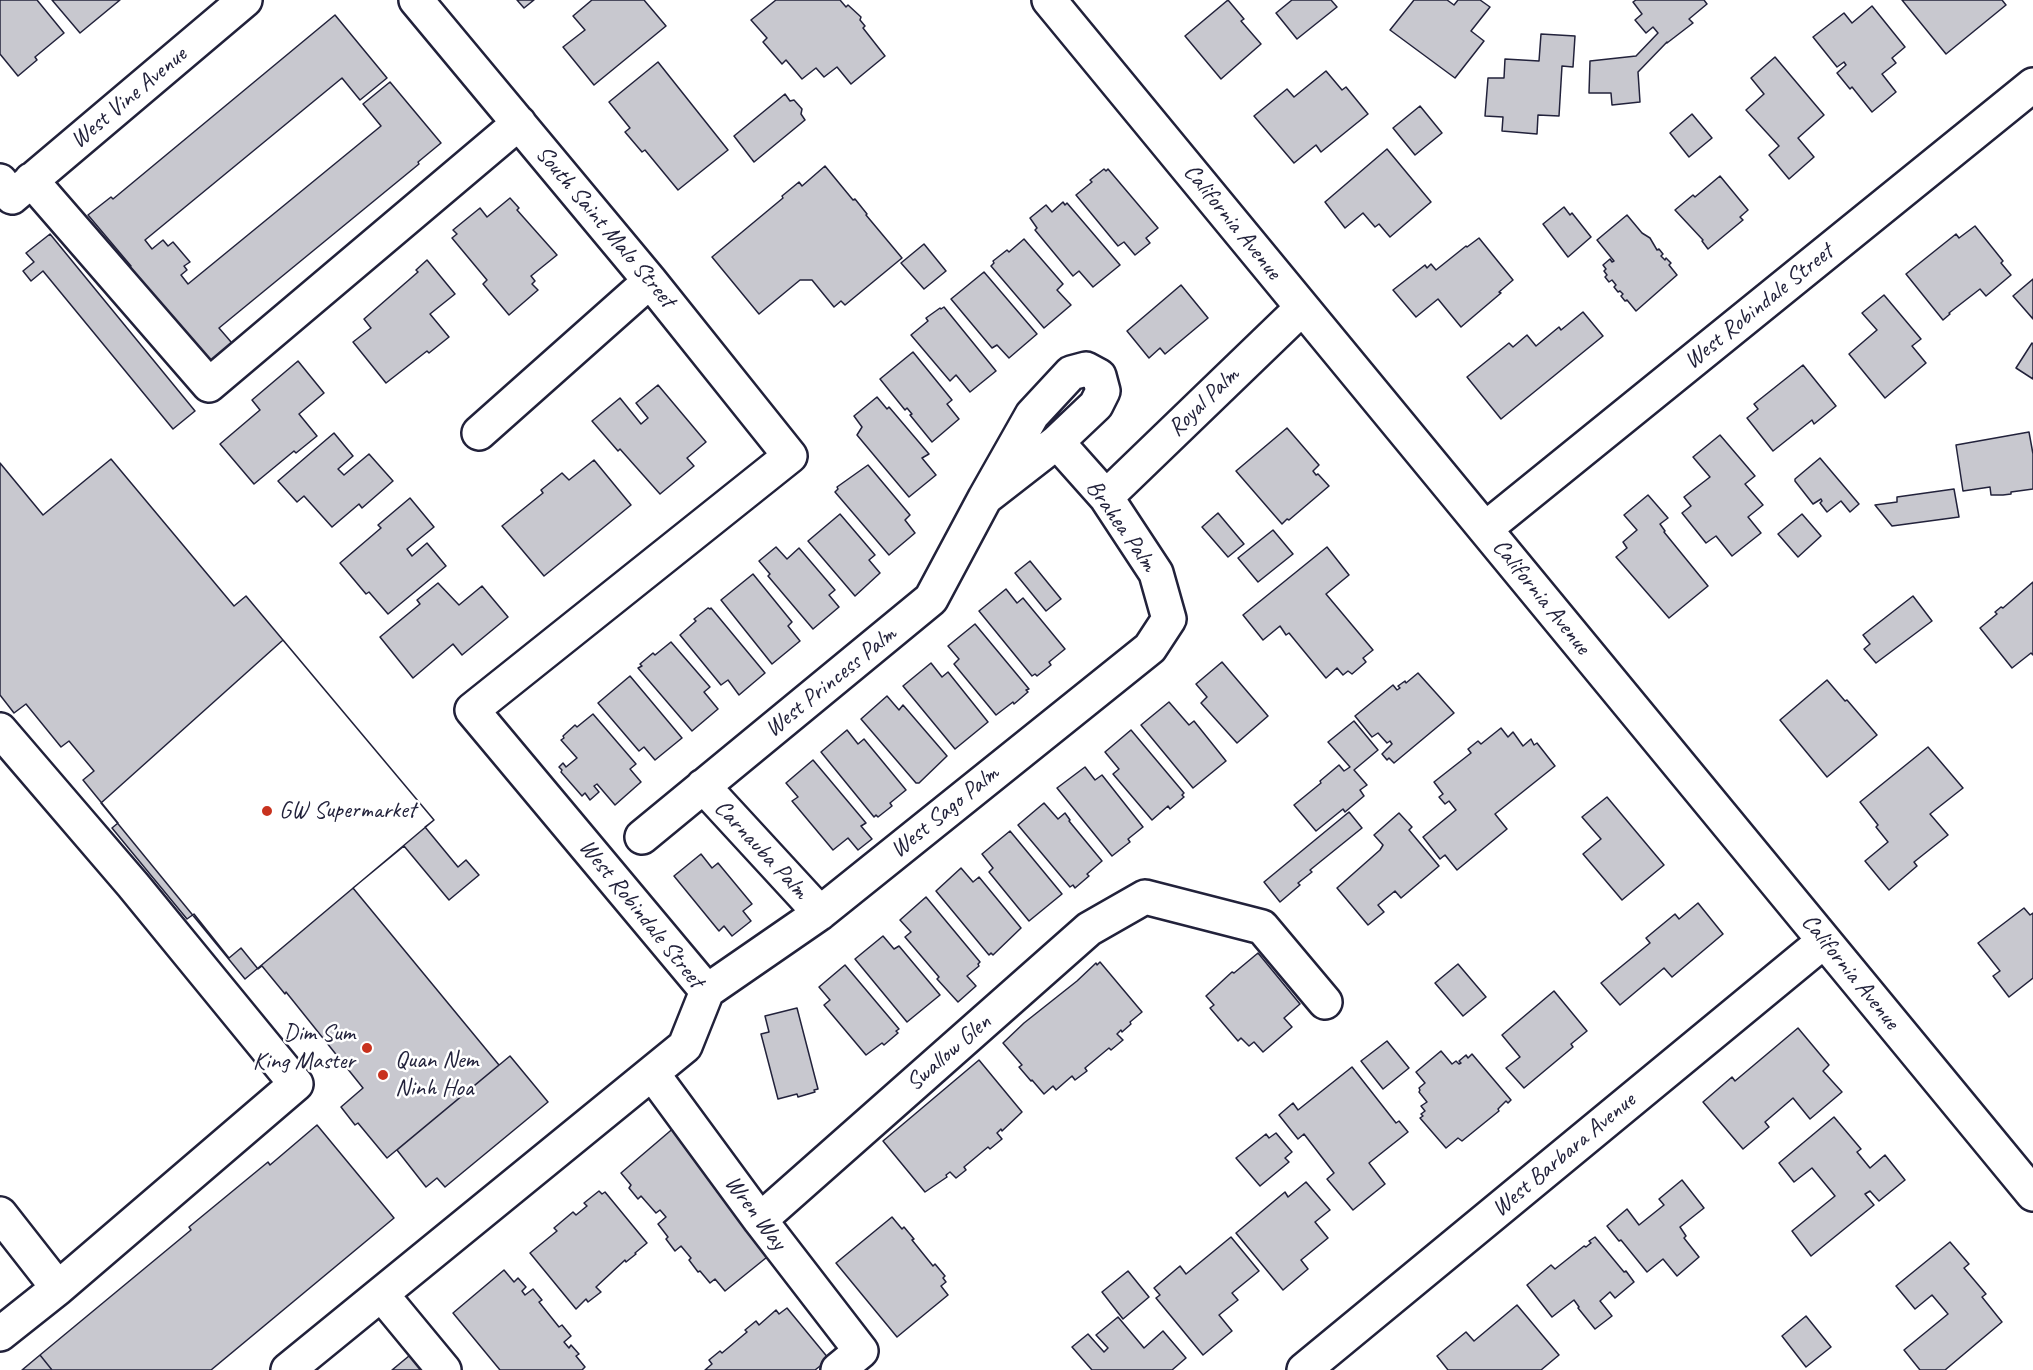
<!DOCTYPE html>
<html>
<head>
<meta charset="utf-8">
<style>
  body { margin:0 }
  canvas { display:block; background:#fff }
</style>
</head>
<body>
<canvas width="2033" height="1370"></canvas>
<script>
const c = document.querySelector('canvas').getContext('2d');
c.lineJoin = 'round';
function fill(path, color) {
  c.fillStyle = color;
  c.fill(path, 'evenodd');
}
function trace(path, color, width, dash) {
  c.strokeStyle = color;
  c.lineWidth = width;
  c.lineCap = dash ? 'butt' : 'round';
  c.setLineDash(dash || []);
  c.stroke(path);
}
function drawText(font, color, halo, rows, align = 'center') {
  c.font = font + ' Caveat,sans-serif';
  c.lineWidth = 5;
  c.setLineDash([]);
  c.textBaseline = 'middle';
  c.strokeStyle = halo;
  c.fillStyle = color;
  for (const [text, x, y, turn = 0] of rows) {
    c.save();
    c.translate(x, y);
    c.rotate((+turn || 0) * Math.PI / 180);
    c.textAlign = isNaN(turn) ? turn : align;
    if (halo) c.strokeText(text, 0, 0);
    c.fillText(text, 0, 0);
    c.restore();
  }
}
const building = new Path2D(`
  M0 0H37L64 33 35 57 37 60 18 76 0 54Z
  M52 0H120L80 33Z
  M517 0H534L524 8Z
  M592 0H644L666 26 594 85 563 47 585 30 573 16Z
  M776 0H840L846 7 848 5 861 17 860 20 865 26 863 28 885 56 851 84 837 67 824 77 816 68 802 79 786 60 782 64 763 42 767 38 751 20Z
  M1228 0 1244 19 1241 21 1261 44 1221 79 1185 36Z
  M1292 0H1331L1337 7 1297 39 1276 13Z
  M1414 0H1447L1454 5 1458 0H1480L1490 7 1471 31 1484 41 1455 78 1390 30Z
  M1636 0H1704L1707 4 1689 19 1693 23 1667 43V42L1638 72 1640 102 1612 105 1611 93H1589L1590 61 1636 56 1658 33 1653 27 1646 33 1635 20 1642 14 1633 2Z
  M1902 0H2002L2006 5 1946 54Z
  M1872 6 1905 47 1892 58 1896 63 1882 74 1896 92 1872 112 1852 87 1850 89 1837 73 1846 65 1844 62 1837 67 1813 37 1844 13 1852 23Z
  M335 15 387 78 360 100 342 78 145 240 152 249 163 240 168 246 173 242 190 262 184 266 187 270 181 275 188 284 381 126 363 104 390 82 441 143 418 162 419 164 219 328 238 350 215 369 165 308 161 310 127 269 131 266 88 215 111 197 113 199Z
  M1541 34 1575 36 1573 67 1562 66 1559 116 1538 115 1537 134 1502 131 1503 117 1485 116 1488 78H1504L1505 59 1539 61Z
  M1775 57 1824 115 1798 138 1814 157 1789 179 1769 155 1779 146 1746 110 1764 94 1751 78Z
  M658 62 728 150 678 190 645 150 642 152 625 132 630 128 609 102Z
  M1326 71 1342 90 1346 87 1368 114 1321 152 1316 145 1294 163 1254 116 1287 89 1294 97Z
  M785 94 790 101 794 100 802 109 801 114 805 120 754 162 734 136Z
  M1420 106 1442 133 1415 155 1393 128Z
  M1692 114 1712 138 1689 157 1670 133Z
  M1387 149 1431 202 1390 237 1379 224 1375 227 1363 213 1345 228 1325 202Z
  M825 166 853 200 855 199 867 214 866 215 902 258 845 305 841 301 834 307 812 280H800L759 314 712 257 783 198 782 196 799 182 802 186Z
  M1104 169 1106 171 1108 169 1158 228 1146 238 1150 243 1135 255 1124 242 1118 246 1076 195 1092 182 1090 180Z
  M1720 176 1748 210 1740 217 1743 220 1708 249 1702 241 1703 240 1675 210 1693 195 1695 197Z
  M510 198 519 208 517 210 557 255 531 276 535 281 532 284 538 290 509 315 483 284 487 280 452 238 457 234 453 230 480 208 487 217Z
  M1063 202 1065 205 1067 203 1120 265 1093 287 1079 271 1073 276 1035 230 1037 228 1030 218 1046 205 1052 212Z
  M1564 207 1570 215 1572 213 1591 237 1568 257 1543 224Z
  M1627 215 1642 233 1650 238 1657 250 1659 249 1663 254 1661 256 1665 260 1666 258 1671 263 1669 265 1677 275 1636 311 1627 300 1625 301 1621 296 1623 294 1620 291 1618 292 1614 287 1616 285 1612 280 1609 282 1605 277 1607 275 1604 271 1606 269 1603 265 1610 259 1612 262 1614 261 1597 240Z
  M1975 226 2003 261 2001 263 2011 275 1986 296 1980 289 1949 313 1950 314 1943 320 1906 274 1956 234 1959 238Z
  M50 234 195 411 173 429 43 271 31 281 23 271 34 262 26 253Z
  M1479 238 1513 280 1499 292 1501 293 1461 327 1438 299 1416 317 1393 290 1425 265 1427 268 1431 264 1436 270 1466 246 1467 247Z
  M1024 239 1063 284 1057 290 1071 305 1044 328 991 266 994 263 993 261 1007 250 1009 252Z
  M924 244 946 271 924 289 901 263Z
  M427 260 455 294 430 314 449 337 429 353 427 351 386 383 353 342 371 328 364 319 418 272 416 270Z
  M984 272 1037 334 1009 358 997 345 992 348 951 299Z
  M2033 279V319L2013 296Z
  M1181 285 1208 318 1165 354 1160 348 1149 358 1127 331Z
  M1884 295 1921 339 1912 346 1926 363 1885 398 1849 354 1877 330 1862 313Z
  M944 307 996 371 970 392 956 375 950 381 911 335 928 321 926 318 940 308 941 309Z
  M1583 312 1603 336 1501 419 1467 377 1509 343 1513 347 1527 335 1536 346 1559 327 1561 330Z
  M2032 343 2033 344V379L2016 368Z
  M913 352 952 400 947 404 959 419 932 442 910 415 912 414 907 408 905 410 880 379Z
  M298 361 324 393 299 414 317 436 296 453 294 451 254 484 220 444 260 410 252 400Z
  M1803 365 1836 406 1814 424 1812 420 1773 451 1747 418 1758 409 1754 404Z
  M658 385 706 442 687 458 694 466 660 494 620 449 618 451 592 421 620 398 641 424 648 418 636 403Z
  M877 397 887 409 889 407 929 454 922 458 936 475 909 497 857 435 862 427 854 416Z
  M1287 428 1319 465 1313 471 1316 475 1318 474 1329 486 1289 520 1287 519 1282 524 1236 471Z
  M2029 432 2033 454V489L2011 492V494L2003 495H1991L1990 487 1963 491 1956 445Z
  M334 433 353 456 338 469 344 475 369 454 393 481 362 508 359 504 332 527 304 496 297 502 278 481Z
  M1720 435 1755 476 1745 484 1763 505 1748 517 1761 533 1732 556 1716 536 1706 543 1682 513 1691 506 1684 497 1710 477 1693 457Z
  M1820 458 1859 504 1850 512 1841 501 1827 512 1820 503 1822 501 1821 499 1813 504 1795 481V479Z
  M111 459 234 606 246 596 434 820 425 827 458 867 466 860 479 875 449 900 404 846 353 888 499 1065 387 1158 358 1123 355 1125 341 1107 363 1088 286 992 285 994 262 966 258 969 241 948 229 958 194 914 187 919 112 828 118 823 83 780 94 771 69 741 61 747 26 704 14 713 0 695V463L43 515Z
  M594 460 631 505 544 576 502 526 543 493 541 490 562 473 569 480Z
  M868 465 910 515 905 520 915 533 889 555 835 492 838 489 837 487Z
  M1954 489 1959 517 1892 526 1875 505 1897 502V497Z
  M1648 495 1668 518 1660 524 1665 531 1664 532 1708 586 1669 618 1616 557 1627 548 1623 542 1637 530 1624 515Z
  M410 498 434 527 407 549 412 556 427 543 446 566 388 614 369 592 366 594 340 563 381 528 378 525Z
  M1218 513 1244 544 1228 557 1202 527Z
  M840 514 875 555 869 560 880 573 855 596 808 541Z
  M1802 514 1821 536 1798 557 1778 534Z
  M1273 530 1293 554 1258 582 1238 558Z
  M776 547 787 559 799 548 835 590 829 595 839 607 813 629 768 576 770 574 759 561Z
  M1327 547 1349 575 1326 594 1373 650 1363 658 1366 662 1352 674 1348 671 1343 675 1337 668 1326 678 1289 633 1286 635 1280 626 1263 640 1243 615Z
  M1030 561 1061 599 1046 611 1015 573Z
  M753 574 792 622 788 626 800 641 772 664 721 600Z
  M2033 582V655L2031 653 2012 668 1980 628 1997 614 1995 612 2001 607 2003 608Z
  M438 583 459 605 482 586 508 617 462 655 453 644 413 678 380 637 420 604 417 600Z
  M1006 589 1017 603 1023 598 1065 649 1049 662 1051 665 1037 676 1035 674 1032 676 979 611Z
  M1913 596 1932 621 1876 663 1864 649 1870 644 1863 635Z
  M708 608 710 609 711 608 765 673 739 695 728 680 721 685 680 635 696 621 694 619Z
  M975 624 1029 689 1026 690 1028 692 1014 704 1013 702 996 715 954 664 959 659 948 646Z
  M283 640 434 820 245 979 101 803Z
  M671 642 710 687 704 692 718 709 692 731 638 668 642 666 640 664 653 653 655 655Z
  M1222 662 1268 716 1237 743 1201 703 1207 697 1196 684Z
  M931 663 942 677 948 672 988 722 955 749 903 686Z
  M1418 673 1454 713 1394 763 1389 758 1387 760 1382 754 1392 744 1390 741 1387 743 1378 733 1372 737 1355 716 1393 685 1397 690 1400 688 1398 686 1405 681 1406 683Z
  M630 676 682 738 655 760 644 747 639 751 598 703Z
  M1827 680 1845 701 1847 700 1877 735 1827 777 1780 720Z
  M887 696 899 710 903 705 947 756 919 783H916L861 719Z
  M1169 702 1189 725 1194 721 1226 761 1193 788 1141 725Z
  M593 714 636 764 630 769 641 782 615 805 597 784 594 786 599 792 590 800 585 793 582 796 561 772 562 770 559 767 563 763 566 767 577 758 561 740 564 738 563 736 575 725 577 727Z
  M1354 721 1378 750 1354 770 1367 785 1360 790 1364 796 1345 812 1343 809 1316 831 1294 805 1321 783 1320 781 1339 765 1344 771 1350 767 1328 742Z
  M1501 728 1508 737 1513 732 1523 746 1531 739 1534 745 1537 743 1555 766 1495 814 1507 829 1457 870 1445 855 1440 859 1423 837 1456 810 1449 801 1445 804 1439 797 1443 794 1434 782 1471 753 1468 749 1478 741 1481 744Z
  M847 730 858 744 864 739 906 790 890 803 892 806 878 817 876 815 874 817 821 752Z
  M1131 730 1184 793 1182 795 1184 797 1170 809 1168 806 1152 820 1113 774 1119 769 1105 752Z
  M1928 747 1963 788 1930 814 1948 835 1914 862 1917 866 1889 890 1865 861 1888 842 1876 827 1878 825 1860 802Z
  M813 760 866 823 861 826 872 839 858 850 848 838 833 850 792 801 798 797 786 783Z
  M1085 767 1095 780 1102 775 1143 827 1128 839 1130 842 1112 856 1057 788Z
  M1607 797 1664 865 1622 900 1583 854 1601 839 1582 817Z
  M1044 803 1058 819 1065 813 1070 820 1069 821 1102 861 1087 874 1089 876 1075 888 1073 885 1070 887 1018 825Z
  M1349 812 1362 828 1310 870 1312 872 1298 883 1300 885 1280 902 1264 882Z
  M1399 813 1412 827 1409 830 1439 866 1401 898 1395 891 1378 905 1384 912 1368 925 1337 888 1380 850 1383 845 1374 835Z
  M1010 831 1062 894 1029 921 989 872 993 868 982 854Z
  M701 854 712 868 718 863 752 904 743 911 751 921 732 936 724 926 719 931 674 876Z
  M961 868 973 882 979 877 1021 928 993 955 991 953 989 955 936 891Z
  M926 897 980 962 978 964 979 966 967 976 976 986 958 1002 937 979 939 977 905 937 911 932 900 920Z
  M1698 903 1723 934 1672 977 1664 968 1620 1005 1601 983 1650 943 1646 938 1675 914 1679 919Z
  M2024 908 2030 915 2033 913V978L2009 997 1993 976 2000 971 1978 943Z
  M883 936 894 949 899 946 940 995 907 1022 855 959Z
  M1258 953 1300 1004 1284 1018 1292 1027 1263 1052 1254 1042 1249 1046 1241 1038 1238 1041 1210 1008 1214 1005 1206 996 1232 972 1234 973Z
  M1100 962 1142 1012 1130 1022 1131 1024 1122 1032 1121 1030 1117 1034 1123 1040 1111 1050 1109 1048 1085 1068 1087 1071 1075 1080 1072 1076 1056 1090 1053 1086 1044 1094 1032 1080 1031 1081 1019 1067 1022 1065 1003 1043 1024 1023 1077 981 1096 963 1097 965Z
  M1458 964 1486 997 1463 1016 1435 983Z
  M845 965 899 1029 896 1031 898 1033 884 1045 882 1043 866 1055 824 1005 830 1000 819 987Z
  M1554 991 1587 1031 1571 1044 1573 1047 1524 1088 1506 1068 1520 1057 1502 1035Z
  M797 1008 818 1089 814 1090 815 1092 798 1097 797 1094 778 1099 761 1034 769 1032 765 1016Z
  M1798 1028 1829 1065 1823 1071 1842 1092 1810 1119 1793 1098 1765 1122 1769 1127 1743 1149 1703 1102 1732 1077 1735 1081Z
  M1387 1041 1409 1068 1383 1089 1361 1061Z
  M1441 1051 1452 1064 1456 1061 1459 1064 1461 1063 1459 1061 1466 1055 1468 1058 1472 1054 1511 1100 1508 1103 1506 1101 1498 1109 1499 1111 1462 1141 1458 1138 1446 1148 1420 1118 1423 1116 1421 1114 1425 1111 1421 1106 1427 1102 1419 1092 1420 1090 1419 1088 1425 1083 1416 1072Z
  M510 1056 548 1102 445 1187 437 1178 426 1187 397 1150Z
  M979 1060 1022 1112 1002 1131 1001 1129 997 1133 1002 1139 990 1149 988 1147 964 1167 966 1170 956 1178 950 1172 946 1175 947 1177 925 1192 883 1141Z
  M1352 1067 1396 1123 1399 1121 1408 1132 1369 1163 1385 1184 1353 1210 1327 1179 1334 1173 1304 1134 1298 1139 1279 1115 1293 1103 1298 1110Z
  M1834 1117 1861 1149 1857 1152 1870 1168 1885 1155 1905 1180 1879 1201 1870 1191 1865 1194 1874 1205 1811 1256 1792 1231 1835 1196 1812 1168 1794 1182 1779 1163Z
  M317 1125 394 1218 211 1370H52L40 1355 191 1230 189 1227 268 1162 270 1165Z
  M676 1126 777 1249 725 1291 715 1279 710 1283 700 1271 698 1272 689 1260 691 1258 681 1246 675 1251 666 1239 668 1237 658 1224 666 1217 660 1210 656 1213 641 1196 638 1199 629 1188 631 1185 621 1173Z
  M1276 1133 1292 1152 1285 1158 1289 1162 1260 1186 1236 1158 1266 1134 1269 1138Z
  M1682 1180 1704 1208 1680 1227 1686 1236 1684 1238 1699 1257 1677 1276 1663 1259 1647 1272 1621 1240 1619 1241 1607 1226 1627 1209 1639 1225 1664 1205 1659 1199Z
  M1306 1182 1330 1210 1315 1222 1328 1238 1301 1260 1308 1269 1283 1290 1236 1233 1285 1192 1288 1197Z
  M599 1191 602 1194 605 1192 647 1243 635 1253 636 1254 626 1262 625 1260 596 1287 601 1292 588 1302 586 1299 576 1309 530 1253 557 1231 554 1228 573 1212 576 1215 587 1206 584 1203Z
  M892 1217 902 1229 904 1227 914 1239 912 1240 933 1266 935 1264 945 1276 943 1278 946 1282 941 1286 948 1295 897 1337 836 1263Z
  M1231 1237 1259 1271 1232 1293 1238 1300 1219 1315 1232 1331 1203 1355 1156 1298 1160 1295 1154 1288 1180 1266 1186 1274Z
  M1595 1237 1624 1272 1626 1271 1634 1282 1615 1298 1610 1292 1600 1301 1612 1316 1595 1329 1578 1308 1579 1307 1574 1300 1552 1317 1527 1285 1551 1265 1555 1269 1584 1246 1586 1247 1591 1243 1589 1241Z
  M1950 1242 1969 1264 1964 1268 1986 1294 1982 1297 2002 1322 1945 1370H1920L1904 1350 1948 1314 1932 1295 1915 1309 1896 1286Z
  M504 1270 514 1282 518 1278 526 1287 522 1291 525 1295 533 1289 542 1300 539 1302 559 1327 562 1325 571 1336 564 1342 569 1348 571 1345 579 1354 576 1356 585 1367 582 1370H500L453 1313Z
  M1128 1271 1149 1297 1123 1319 1102 1292Z
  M1517 1305 1559 1355 1541 1370H1448L1437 1356 1466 1332 1474 1341Z
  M787 1308 829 1359 815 1370H705L712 1364 709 1360 720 1351 722 1353 747 1332 745 1330 756 1321 759 1325 776 1310 779 1314Z
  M1806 1316 1831 1347 1806 1367 1782 1336Z
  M1118 1317 1144 1348 1163 1331 1186 1358 1172 1370H1092L1072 1347 1088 1334 1104 1352 1108 1348 1096 1335Z
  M415 1351 433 1370H392Z
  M40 1355 52 1370H22Z`);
const minor = new Path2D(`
  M416 0 650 281 790 456 472 710 707 991
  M1049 0 2033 1194
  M31 180 209 385 519 123
  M0 181 12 197 245 0
  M479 433 650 281
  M1106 497 1302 308
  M1485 529 2033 85
  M0 730 133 885 296 1084 58 1288 0 1334
  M703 786 820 913
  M642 837 931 599 985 498 1057 442 1096 405 1103 391 1099 376 1086 369 1071 373 1032 415 985 498
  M707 991 820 913 1150 648 1169 619 1156 573 1106 497 1057 442
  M652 1073 760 1220 861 1351 838 1370
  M0 1214 58 1288
  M760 1220 1089 929 1145 897 1262 927 1325 1002
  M382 1295 444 1370
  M288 1370 685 1046 707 991
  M1304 1370 1824 941`);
const markers = [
  [267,811,6,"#c8321e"],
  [367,1048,6,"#c8321e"],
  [383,1075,6,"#c8321e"]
];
const streetNames = [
  ["West Vine Avenue",129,98,-40],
  ["California Avenue",1232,222,51],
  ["South Saint Malo Street",605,227,50],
  ["West Robindale Street",1759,307,-39],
  ["Royal Palm",1204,402,-44],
  ["Brahea Palm",1121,526,55],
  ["California Avenue",1541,597,51],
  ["West Princess Palm",831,682,-39],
  ["West Sago Palm",945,812,-39],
  ["Carnauba Palm",761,850,47],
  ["West Robindale Street",641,914,51],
  ["California Avenue",1850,972,51],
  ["Swallow Glen",949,1053,-41],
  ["West Barbara Avenue",1564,1155,-40],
  ["Wren Way",755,1213,53]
];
const poiNames = [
  ["GW Supermarket",279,811],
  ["Dim Sum",355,1034,"right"],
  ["King Master",355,1062,"right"],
  ["Quan Nem",395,1061],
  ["Ninh Hoa",395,1089]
];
fill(building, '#c8c8cf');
trace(building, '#22223b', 1.5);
trace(minor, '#22223b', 38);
trace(minor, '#fff', 33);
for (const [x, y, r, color] of markers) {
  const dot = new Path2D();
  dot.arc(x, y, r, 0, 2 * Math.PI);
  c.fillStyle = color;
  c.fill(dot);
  trace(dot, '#fff', 2);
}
drawText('24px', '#22223b', '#fff', streetNames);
drawText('24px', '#22223b', '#fff', poiNames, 'left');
</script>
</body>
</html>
